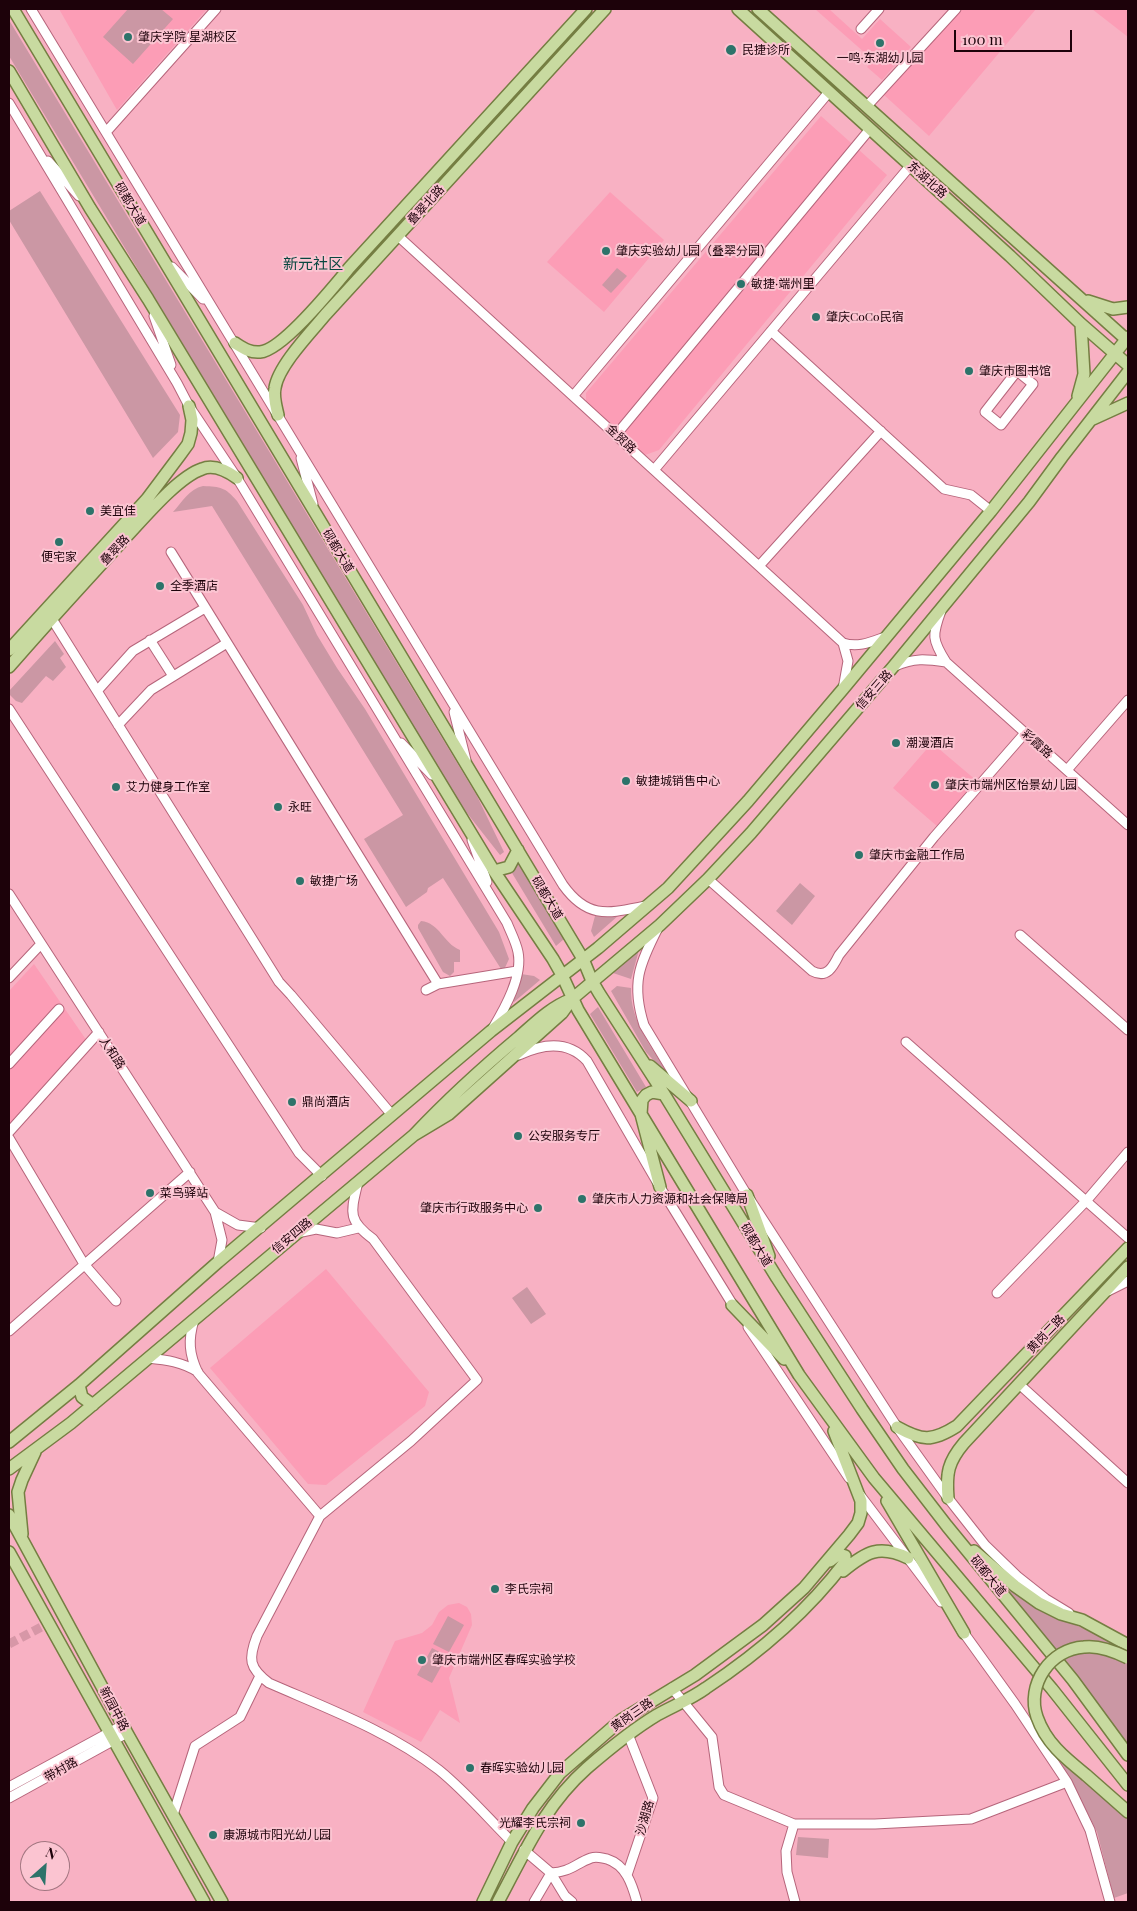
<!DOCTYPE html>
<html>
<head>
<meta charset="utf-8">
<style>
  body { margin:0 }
  #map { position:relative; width:1137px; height:1911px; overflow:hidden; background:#f8b1c3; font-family:"Playfair Display",serif }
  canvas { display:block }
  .frame { position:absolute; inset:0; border:10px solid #1d020a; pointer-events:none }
  .north { position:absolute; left:20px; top:1841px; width:50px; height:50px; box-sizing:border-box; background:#fbc4d1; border:1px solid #a27681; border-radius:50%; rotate:26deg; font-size:14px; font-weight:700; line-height:20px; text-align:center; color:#1d020a }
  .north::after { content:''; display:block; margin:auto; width:18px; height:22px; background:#2d736a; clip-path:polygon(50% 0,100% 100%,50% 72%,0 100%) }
  .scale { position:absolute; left:954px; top:30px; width:118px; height:22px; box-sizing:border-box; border:2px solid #1d020a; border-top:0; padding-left:6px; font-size:15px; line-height:18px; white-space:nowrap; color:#1d020a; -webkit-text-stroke:4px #fbc4d1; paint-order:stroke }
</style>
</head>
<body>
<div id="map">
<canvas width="1137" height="1911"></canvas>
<div class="frame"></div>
<div class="north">N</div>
<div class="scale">100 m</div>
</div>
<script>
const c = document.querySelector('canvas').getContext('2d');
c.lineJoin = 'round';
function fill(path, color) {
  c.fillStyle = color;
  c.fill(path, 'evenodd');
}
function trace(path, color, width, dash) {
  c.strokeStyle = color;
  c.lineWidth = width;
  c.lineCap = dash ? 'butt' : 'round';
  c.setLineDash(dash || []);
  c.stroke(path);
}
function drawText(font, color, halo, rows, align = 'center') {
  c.font = font + ' "Playfair Display","Noto Sans SC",serif';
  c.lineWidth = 4;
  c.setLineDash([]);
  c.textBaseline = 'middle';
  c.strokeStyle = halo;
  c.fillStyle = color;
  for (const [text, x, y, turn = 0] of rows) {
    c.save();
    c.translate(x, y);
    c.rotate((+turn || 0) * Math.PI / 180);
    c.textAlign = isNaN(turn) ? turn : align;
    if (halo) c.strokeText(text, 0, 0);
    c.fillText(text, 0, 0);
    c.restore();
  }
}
const built = new Path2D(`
  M59 9H207L117 110Z
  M815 9H829L862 39 880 19 911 47 882 80 867 67 873 60Z
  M961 9H1036L929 136 883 94Z
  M1092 9H1128V37Z
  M821 116 887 175 659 450 645 455 586 404V393Z
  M610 192 664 240 604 312 547 262Z
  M932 743 977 781 938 827 893 788Z
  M34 964 87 1041 9 1126V991Z
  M326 1269 429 1392 425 1406 326 1485 308 1484 210 1368Z
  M459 1603 467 1607 471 1614 472 1625 449 1678 460 1723 440 1710 421 1742 363 1712 395 1641 422 1633 432 1625 439 1612 448 1605Z`);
const green = new Path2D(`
  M128 9H161L173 19 133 64 103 37Z
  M9 20 477 796 504 852 500 855 463 808 9 56Z
  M40 191 180 415 178 432 153 458 9 220V211Z
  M617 268 627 276 611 293 602 285Z
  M203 486C221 487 225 487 237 501L303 605 317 635 337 668 365 709 499 932 509 959 503 972 443 878 428 888 427 892 406 907 364 839 403 815 212 506 173 512C182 502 189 489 203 486Z
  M55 641 64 654 60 658 66 667 53 681 46 676 22 703 16 701 9 694V691Z
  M518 861 564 939 556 946 509 868Z
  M800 883 815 896 792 925 776 911Z
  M619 915 594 937 591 931 595 916 609 917Z
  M421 921C440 923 443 943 460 950V962H454V972L450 976 443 972 418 928V925Z
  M639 950 631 979 613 973Z
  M521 974 534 976 540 980 514 1002 513 1001 518 989Z
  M617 986 631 988C630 1021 652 1047 668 1074L667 1075 646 1052 611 991Z
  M598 1007 646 1087 637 1092 590 1014Z
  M527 1287 546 1314 531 1324 512 1298Z
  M996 1575 1069 1622 1119 1645 1128 1658V1751Z
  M448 1616 464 1625 449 1652 433 1644Z
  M432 1648 447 1656 432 1683 417 1675Z
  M1048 1747 1128 1819V1893L1114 1898 1097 1832 1075 1789Z
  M798 1837 829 1839 828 1858 796 1855Z`);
const minorTunnel = new Path2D(`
  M9 1644 49 1623`);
const minor = new Path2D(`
  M31 9 563 885C588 920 609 913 646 906
  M861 29 879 9
  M9 103 177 383 189 406 237 478 507 923C511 933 516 942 518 952 523 976 505 1008 493 1028
  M867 106 956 9
  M107 131 216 9
  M48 161 79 196
  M398 236 843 643C858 648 871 642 885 637
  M172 267 203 299
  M154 316 171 365
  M771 331 944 489 971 495 991 511
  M1017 371 1033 384 1001 425 985 412Z
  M574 395 829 92
  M616 435 870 129
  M301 458 313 504
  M654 470 911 165
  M171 552 438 984 517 971
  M759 566 881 431
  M941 611C932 635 932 640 946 662L1128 825
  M52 619 279 982 291 995 392 1115
  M150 640 173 676
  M895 666C914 658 925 659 946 662
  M843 689 848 661 843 643
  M97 691 133 651 205 608
  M9 709 299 1153 322 1176
  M454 712 466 760
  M118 725 151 690 227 643
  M401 743 432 775
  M1067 770 1128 700
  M472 840 487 882
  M708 879 812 971C827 979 833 967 839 955L934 837 1025 733
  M9 894 215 1212 222 1240 218 1262
  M658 928C639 965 631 984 644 1025L747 1195 897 1427 948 1498 985 1545 1017 1576 1046 1599 1069 1613
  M1020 935 1128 1030
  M9 978 41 944
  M426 990 438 984
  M906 1042 1128 1238
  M519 1055C542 1044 568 1040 587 1061L660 1187 736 1310
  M9 1064 59 1009
  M9 1132 99 1032
  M9 1138 84 1264 116 1301
  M358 1182C351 1212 347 1220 373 1239L477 1380 411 1441 320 1516 257 1636C248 1659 249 1668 269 1683 326 1708 389 1731 439 1770 465 1791 488 1818 512 1842
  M215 1212 238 1225 261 1228
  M297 1233 316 1229 337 1233 358 1228
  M1108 1291 1128 1281
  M997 1293 1087 1200 1128 1152
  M194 1320C188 1340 189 1354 198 1373L320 1516
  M748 1327 849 1478
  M9 1331 190 1172
  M148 1358C167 1360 182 1362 198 1372
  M1019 1384 1128 1483
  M860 1495 941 1602
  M961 1629 1015 1704 1067 1782 1090 1830 1110 1902
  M672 1688 712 1737 719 1787 724 1795 794 1824H875L971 1819 1067 1782
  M9 1787 123 1725
  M9 1798 127 1733
  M173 1815 195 1746 240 1717 260 1676
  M794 1824 786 1851 787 1872 795 1902
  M524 1850 551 1873C570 1872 575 1864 591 1858 597 1856 601 1858 607 1859 626 1865 632 1884 637 1902
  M627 1875 653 1798 628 1734
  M534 1902 551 1873 565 1896 572 1902`);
const major = new Path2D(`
  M13 9 583 959 592 981 599 993 664 1094 777 1278 862 1409 903 1469 947 1526 1073 1680 1128 1755
  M738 9 1010 256 1081 324 1128 365
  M758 9 1128 341
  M9 71 90 208 148 299 494 871 553 959 562 975 578 1010 799 1375 874 1478 1052 1689 1128 1785
  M1088 301 1113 309 1128 307
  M235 343C243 348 250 353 260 352 283 350 335 285 350 267L586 9
  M1078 396 1084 374 1081 324
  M278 415C276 406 273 397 275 388 278 366 311 332 326 314L605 9
  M1093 419 1128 403
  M9 650 147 499 180 455 188 444 191 433 192 420 189 406
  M9 667C47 623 87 580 126 537 144 518 178 477 202 469 214 464 227 471 237 478
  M494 871 509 867 518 850
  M650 1066 691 1101
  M414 1135 449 1114 562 1013 572 999 660 925 708 879 751 833 893 667 1029 502 1062 457 1128 372
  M660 1187 641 1114 642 1100 646 1095 652 1092 664 1094
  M747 1195 769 1256
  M732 1305 784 1359
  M79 1385 82 1397 93 1405
  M897 1427C922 1441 932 1442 957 1426L1128 1248
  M9 1442 79 1385 218 1262 491 1031 598 948 668 888 748 801 843 689 991 511 1128 337
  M9 1469 71 1423 414 1135C447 1100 482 1068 519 1037 536 1022 551 1007 572 999
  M948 1498C946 1473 948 1462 964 1443L1128 1267
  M887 1501 964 1633
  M9 1515 127 1733 222 1902
  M22 1534 18 1492 22 1480 35 1452
  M974 1551 1015 1586 1039 1603 1061 1614 1082 1620 1128 1645
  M9 1552 204 1902
  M843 1571C866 1552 879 1544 908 1558
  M1086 1775 1128 1812
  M483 1902 512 1842 533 1808 560 1773 621 1720 695 1675 763 1625 804 1588 849 1535 858 1523 861 1513V1501L834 1431
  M498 1902C524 1854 544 1806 587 1768 609 1749 632 1730 657 1715 673 1706 691 1699 706 1688 759 1653 807 1612 845 1562V1556L839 1554 830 1561`);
const majorBridge = new Path2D(`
  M1086 1775C1065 1758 1046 1743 1037 1717 1026 1685 1050 1649 1084 1647 1099 1645 1114 1651 1128 1658`);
const markers = [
  [128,37,5,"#2d736a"],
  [880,43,5,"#2d736a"],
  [731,50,6,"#2d736a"],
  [606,251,5,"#2d736a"],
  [741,284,5,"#2d736a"],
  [816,317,5,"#2d736a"],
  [969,371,5,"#2d736a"],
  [90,511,5,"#2d736a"],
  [59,542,5,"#2d736a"],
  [160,586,5,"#2d736a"],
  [896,743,5,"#2d736a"],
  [626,781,5,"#2d736a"],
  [935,785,5,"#2d736a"],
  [116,787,5,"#2d736a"],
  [278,807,5,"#2d736a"],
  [859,855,5,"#2d736a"],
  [300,881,5,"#2d736a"],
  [292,1102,5,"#2d736a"],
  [518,1136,5,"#2d736a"],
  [150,1193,5,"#2d736a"],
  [582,1199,5,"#2d736a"],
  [538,1208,5,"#2d736a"],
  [495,1589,5,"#2d736a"],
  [422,1660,5,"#2d736a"],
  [470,1768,5,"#2d736a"],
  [581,1823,5,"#2d736a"],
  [213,1835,5,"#2d736a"]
];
const poiNames = [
  ["肇庆学院 星湖校区",138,37],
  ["民捷诊所",742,50],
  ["一鸣·东湖幼儿园",880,58,"center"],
  ["肇庆实验幼儿园（叠翠分园）",616,251],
  ["敏捷·端州里",751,284],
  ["肇庆CoCo民宿",826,317],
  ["肇庆市图书馆",979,371],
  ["美宜佳",100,511],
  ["便宅家",59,557,"center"],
  ["全季酒店",170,586],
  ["潮漫酒店",906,743],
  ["敏捷城销售中心",636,781],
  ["肇庆市端州区怡景幼儿园",945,785],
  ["艾力健身工作室",126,787],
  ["永旺",288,807],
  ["肇庆市金融工作局",869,855],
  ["敏捷广场",310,881],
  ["鼎尚酒店",302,1102],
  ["公安服务专厅",528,1136],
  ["菜鸟驿站",160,1193],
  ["肇庆市人力资源和社会保障局",592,1199],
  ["肇庆市行政服务中心",528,1208,"right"],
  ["李氏宗祠",505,1589],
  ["肇庆市端州区春晖实验学校",432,1660],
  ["春晖实验幼儿园",480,1768],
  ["光耀李氏宗祠",571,1823,"right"],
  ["康源城市阳光幼儿园",223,1835]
];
const streetNames = [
  ["东湖北路",927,180,42],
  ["砚都大道",130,204,59],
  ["叠翠北路",426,205,-48],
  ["金贸路",621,439,43],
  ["叠翠路",115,550,-47],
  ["砚都大道",338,551,59],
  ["信安三路",874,690,-49],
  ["彩霞路",1037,744,42],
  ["砚都大道",547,898,59],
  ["人和路",112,1053,57],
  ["信安四路",292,1236,-40],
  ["砚都大道",756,1245,59],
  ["黄岗二路",1046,1334,-46],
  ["砚都大道",988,1576,51],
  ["新园中路",114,1709,62],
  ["黄岗三路",632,1715,-35],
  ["带村路",61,1770,-29],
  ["沙湖路",645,1818,-74]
];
const quarterNames = [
  ["新元社区",313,264]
];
fill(built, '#fc9db6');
fill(green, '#cb97a4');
trace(minorTunnel, '#d797a7', 9, [9, 4.5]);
trace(minor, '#b6657b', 11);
trace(major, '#757e42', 14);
trace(minor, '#fff', 9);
trace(major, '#c8daa0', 11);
trace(majorBridge, '#757e42', 14, []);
trace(majorBridge, '#c8daa0', 11);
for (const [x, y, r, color] of markers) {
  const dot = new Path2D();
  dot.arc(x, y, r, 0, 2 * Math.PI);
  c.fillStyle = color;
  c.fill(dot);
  trace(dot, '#fbc4d1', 2);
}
drawText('12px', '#1d020a', '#fbc4d1', poiNames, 'left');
drawText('12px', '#1d020a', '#fbc4d1', streetNames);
drawText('15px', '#094740', '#fbc4d1', quarterNames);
</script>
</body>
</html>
